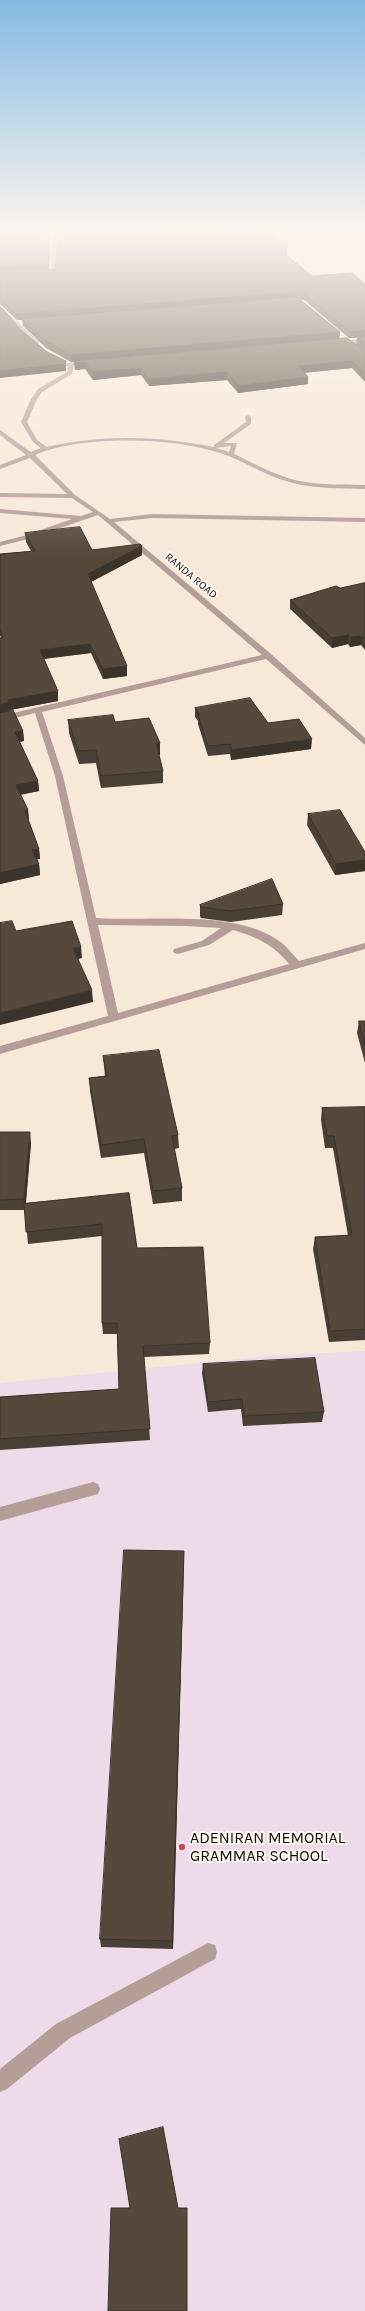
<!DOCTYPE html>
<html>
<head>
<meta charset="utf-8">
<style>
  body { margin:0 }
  canvas { display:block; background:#f8e8d8 }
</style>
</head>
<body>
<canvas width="365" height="2311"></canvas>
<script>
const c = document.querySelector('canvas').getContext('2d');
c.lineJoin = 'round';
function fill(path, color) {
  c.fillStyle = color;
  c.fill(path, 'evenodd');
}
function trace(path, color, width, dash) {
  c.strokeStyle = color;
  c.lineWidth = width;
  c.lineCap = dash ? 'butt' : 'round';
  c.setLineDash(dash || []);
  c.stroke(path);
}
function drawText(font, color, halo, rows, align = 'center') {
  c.font = font + ' Karla,sans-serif';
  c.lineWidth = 4;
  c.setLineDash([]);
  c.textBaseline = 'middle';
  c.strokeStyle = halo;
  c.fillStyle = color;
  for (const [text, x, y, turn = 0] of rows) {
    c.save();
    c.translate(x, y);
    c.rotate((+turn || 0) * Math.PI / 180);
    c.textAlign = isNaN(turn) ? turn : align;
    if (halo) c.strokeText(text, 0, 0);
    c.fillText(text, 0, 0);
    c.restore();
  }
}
const education = new Path2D(`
  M365 1351V2311H0V1383L280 1355Z`);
const street = new Path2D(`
  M47 231H51L57 239 54 273 42 275 40 273 50 272 53 239Z
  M271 231H275L283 243 266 245V243L278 241Z
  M0 306 39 342V344H35L13 325 0 310Z
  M365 338V342L336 345 333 343Z
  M52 354 63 363 91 362 94 364 74 366 72 374 42 392 37 399 27 422 37 440 47 447C102 434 158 436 214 447V445L246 422 245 417 248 415 251 417V424L224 443H237L234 454C251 462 267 471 285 477 310 486 339 484 365 485V489C341 488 316 489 293 483 267 477 245 461 220 453 172 437 81 435 35 455L75 495 110 519 152 514 365 518V522L152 518 114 522 271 654 365 738V745L266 659 42 712 63 776 96 918C151 922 237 908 282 943 288 948 293 955 299 961L365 943V949L0 1054V1046L108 1016 55 776 35 713 0 722V716L262 655 98 515 28 539 0 546V542L23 536 72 519 0 513V509L81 516 93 512 72 498 0 497V493L67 494 30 458 0 469V465L26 455 0 435V430L31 452 41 448 33 442 21 422 31 399 38 389 67 372 68 366H60L49 356ZM231 446 229 452 216 448ZM98 925 186 926 221 928 202 941 174 949 173 951 174 953 178 954 209 945 233 930C257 937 274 945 289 964L118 1013Z
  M93 1482 98 1484 100 1489 98 1494 0 1521V1507Z
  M208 1943 215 1945 217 1952 215 1959 70 2038 7 2089 0 2092V2069L56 2024Z`);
const wall = new Path2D(`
  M0 231H47V234H50V240L49 269H55L58 237H57L53 231H273L276 235 275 240H280L282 239 276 231H290L286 255 312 276 365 284V382L352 368 304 373 308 377V384L238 393 227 380 149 386 141 375 93 380 85 369 75 370V362H71L46 348 23 326 22 320H17L0 304ZM299 299 304 300 349 338H357L356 344 339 338 340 332Z
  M25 533 92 550 142 546V555L91 582 127 676 103 679 91 653 44 659 58 701 10 710 23 731 24 741 19 742 38 781 39 791 20 795 28 810 29 821 39 849 40 859H37L39 864 40 875 0 884 1 637 0 636V554L31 551 26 542Z
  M365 583V650L361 645 350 647 348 644 332 648 290 609V600L340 588Z
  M195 708 268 723 311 749 231 760 230 754 208 756 198 724V721L195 717Z
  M68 720 115 722 160 743V755H159L163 771V783L101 788 96 763 79 764 69 733Z
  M308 814 365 852V871L335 875 307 825Z
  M283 904 282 915 231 922 201 918 200 916V905Z
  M359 1021H365V1063L357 1033Z
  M103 1056 178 1135 179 1148 174 1149 182 1188V1201L153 1204 144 1153 101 1158 90 1091 89 1078 105 1076Z
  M365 1107V1340L329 1342 313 1249 315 1237 348 1236 333 1148H325L321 1120 322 1108Z
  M0 1132 31 1143 26 1203 129 1193 137 1248 210 1343 209 1354 144 1357 150 1440 0 1450V1397L119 1389 117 1334H103L102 1323V1236L28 1244 25 1210H0Z
  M203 1364 324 1412 322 1422 243 1426 241 1409 208 1412 202 1373Z
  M184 1551 173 1949 101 1947 100 1939Z`);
const shadedWall = new Path2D(`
  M0 231H47V235L0 237Z
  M289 231H290L285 261V254Z
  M50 234V240L49 271 0 273V267Z
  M297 292V298L17 320 16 314Z
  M365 330V337L349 338 350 332Z
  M340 332 339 339 71 362V355Z
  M66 361V371L0 378V371Z
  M352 361V368L299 373V366Z
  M85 362V369L75 370 74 363Z
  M141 368V375L93 380 92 372Z
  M227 372V380L149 386V379Z
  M308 377V384L238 393V386Z
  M142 546V555L89 583 88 574Z
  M349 635 348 644 332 648V638Z
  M362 636 361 645 350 647 351 637Z
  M90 644 91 653 40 659V650Z
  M127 666V676L103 679V669Z
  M58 691V701L10 710V712L0 715V705L8 700Z
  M23 731 24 741 16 742 15 732Z
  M312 739 311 749 231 760V750Z
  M156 743H160V755H156Z
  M38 781 39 791 17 795 16 785Z
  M28 810 29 821 25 811Z
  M39 849 40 859 33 860 32 850Z
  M365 860V871L335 875 336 864Z
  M39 864 40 875 0 884V873Z
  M81 947 82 958 74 960 73 948Z
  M92 990 93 1002 0 1025V1013Z
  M30 1132 31 1143 25 1210 24 1199Z
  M184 1551V1564L173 1949 172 1941Z`);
const building = new Path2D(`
  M84 231H273L276 235Z
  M281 231H289L285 254 312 276 352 273 365 284V330L350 332 304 293 297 292 16 314 0 298V272L55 269 58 235 280 240 285 236Z
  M50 234 48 264 0 267V236Z
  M297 297 340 332 71 355 45 341 22 319Z
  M0 306 21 330 47 352 66 361 65 364 0 371Z
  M365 336V344L357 337Z
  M347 338 365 351V374L352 361 299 366 308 377 238 386 227 372 149 379 141 368 92 372 85 362 74 363 75 361Z
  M80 527 92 550 140 544 142 546 88 574 127 666 103 669 90 644 40 650 58 691 8 700 9 702 0 705V638L3 637 0 629V554L35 551 25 533Z
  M365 583V639L362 636 351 637 349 635 332 638 290 600 336 586 340 588Z
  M250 698 268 723 299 719 312 739 231 750V744L208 746 198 715H200L195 708Z
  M13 710 23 731 15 732 38 781 16 785 28 810 25 811 39 849 32 850 39 864 0 873V713Z
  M113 715 115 722 149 718 160 743H156L163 771 101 776 96 750 78 751 68 720Z
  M340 810 365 852V860L336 864 308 814Z
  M272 879 283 904 231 911 201 907 200 905Z
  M12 921 16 931 72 921 81 947 73 948 92 990 0 1013V923Z
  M359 1021H365V1045Z
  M159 1050 178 1135 172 1136 182 1188 153 1191 144 1139 101 1145 89 1078 107 1076 103 1056Z
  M365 1107V1329L330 1331 315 1237 352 1235 334 1136H327L322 1108Z
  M0 1132H30L24 1199 0 1200Z
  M129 1193 137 1248 203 1247 210 1343 143 1346 150 1429 0 1439V1397L119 1389 117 1323H102V1224L26 1232 24 1204Z
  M315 1358 324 1412 244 1416 242 1399 208 1402 203 1364Z
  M124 1550 184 1551 172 1941 100 1939Z
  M163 2127 178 2208H187V2311H108L111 2208H130L119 2139Z`);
const markers = [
  [182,1847,4,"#d4445c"]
];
const farStreetnames = [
  ["RANDA ROAD",191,576,40]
];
const nearPoinames = [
  ["ADENIRAN MEMORIAL",190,1838],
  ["GRAMMAR SCHOOL",190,1856]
];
fill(education, '#eedae9');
fill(street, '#b59d98');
fill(wall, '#4a3f34');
fill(shadedWall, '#3c332a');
fill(building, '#56493c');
trace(building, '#3c332a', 1);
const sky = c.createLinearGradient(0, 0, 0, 555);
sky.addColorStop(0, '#85bae5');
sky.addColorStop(0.42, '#fcf5ed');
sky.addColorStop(1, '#fcf5ed00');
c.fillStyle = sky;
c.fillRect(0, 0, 365, 555);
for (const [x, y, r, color] of markers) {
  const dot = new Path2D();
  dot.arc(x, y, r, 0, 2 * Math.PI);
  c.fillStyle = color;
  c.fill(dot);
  trace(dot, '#fdf7f0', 1.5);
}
drawText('11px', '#100b06', '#fdf7f0', farStreetnames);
drawText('16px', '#100b06', '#fdf7f0', nearPoinames, 'left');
</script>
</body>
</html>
